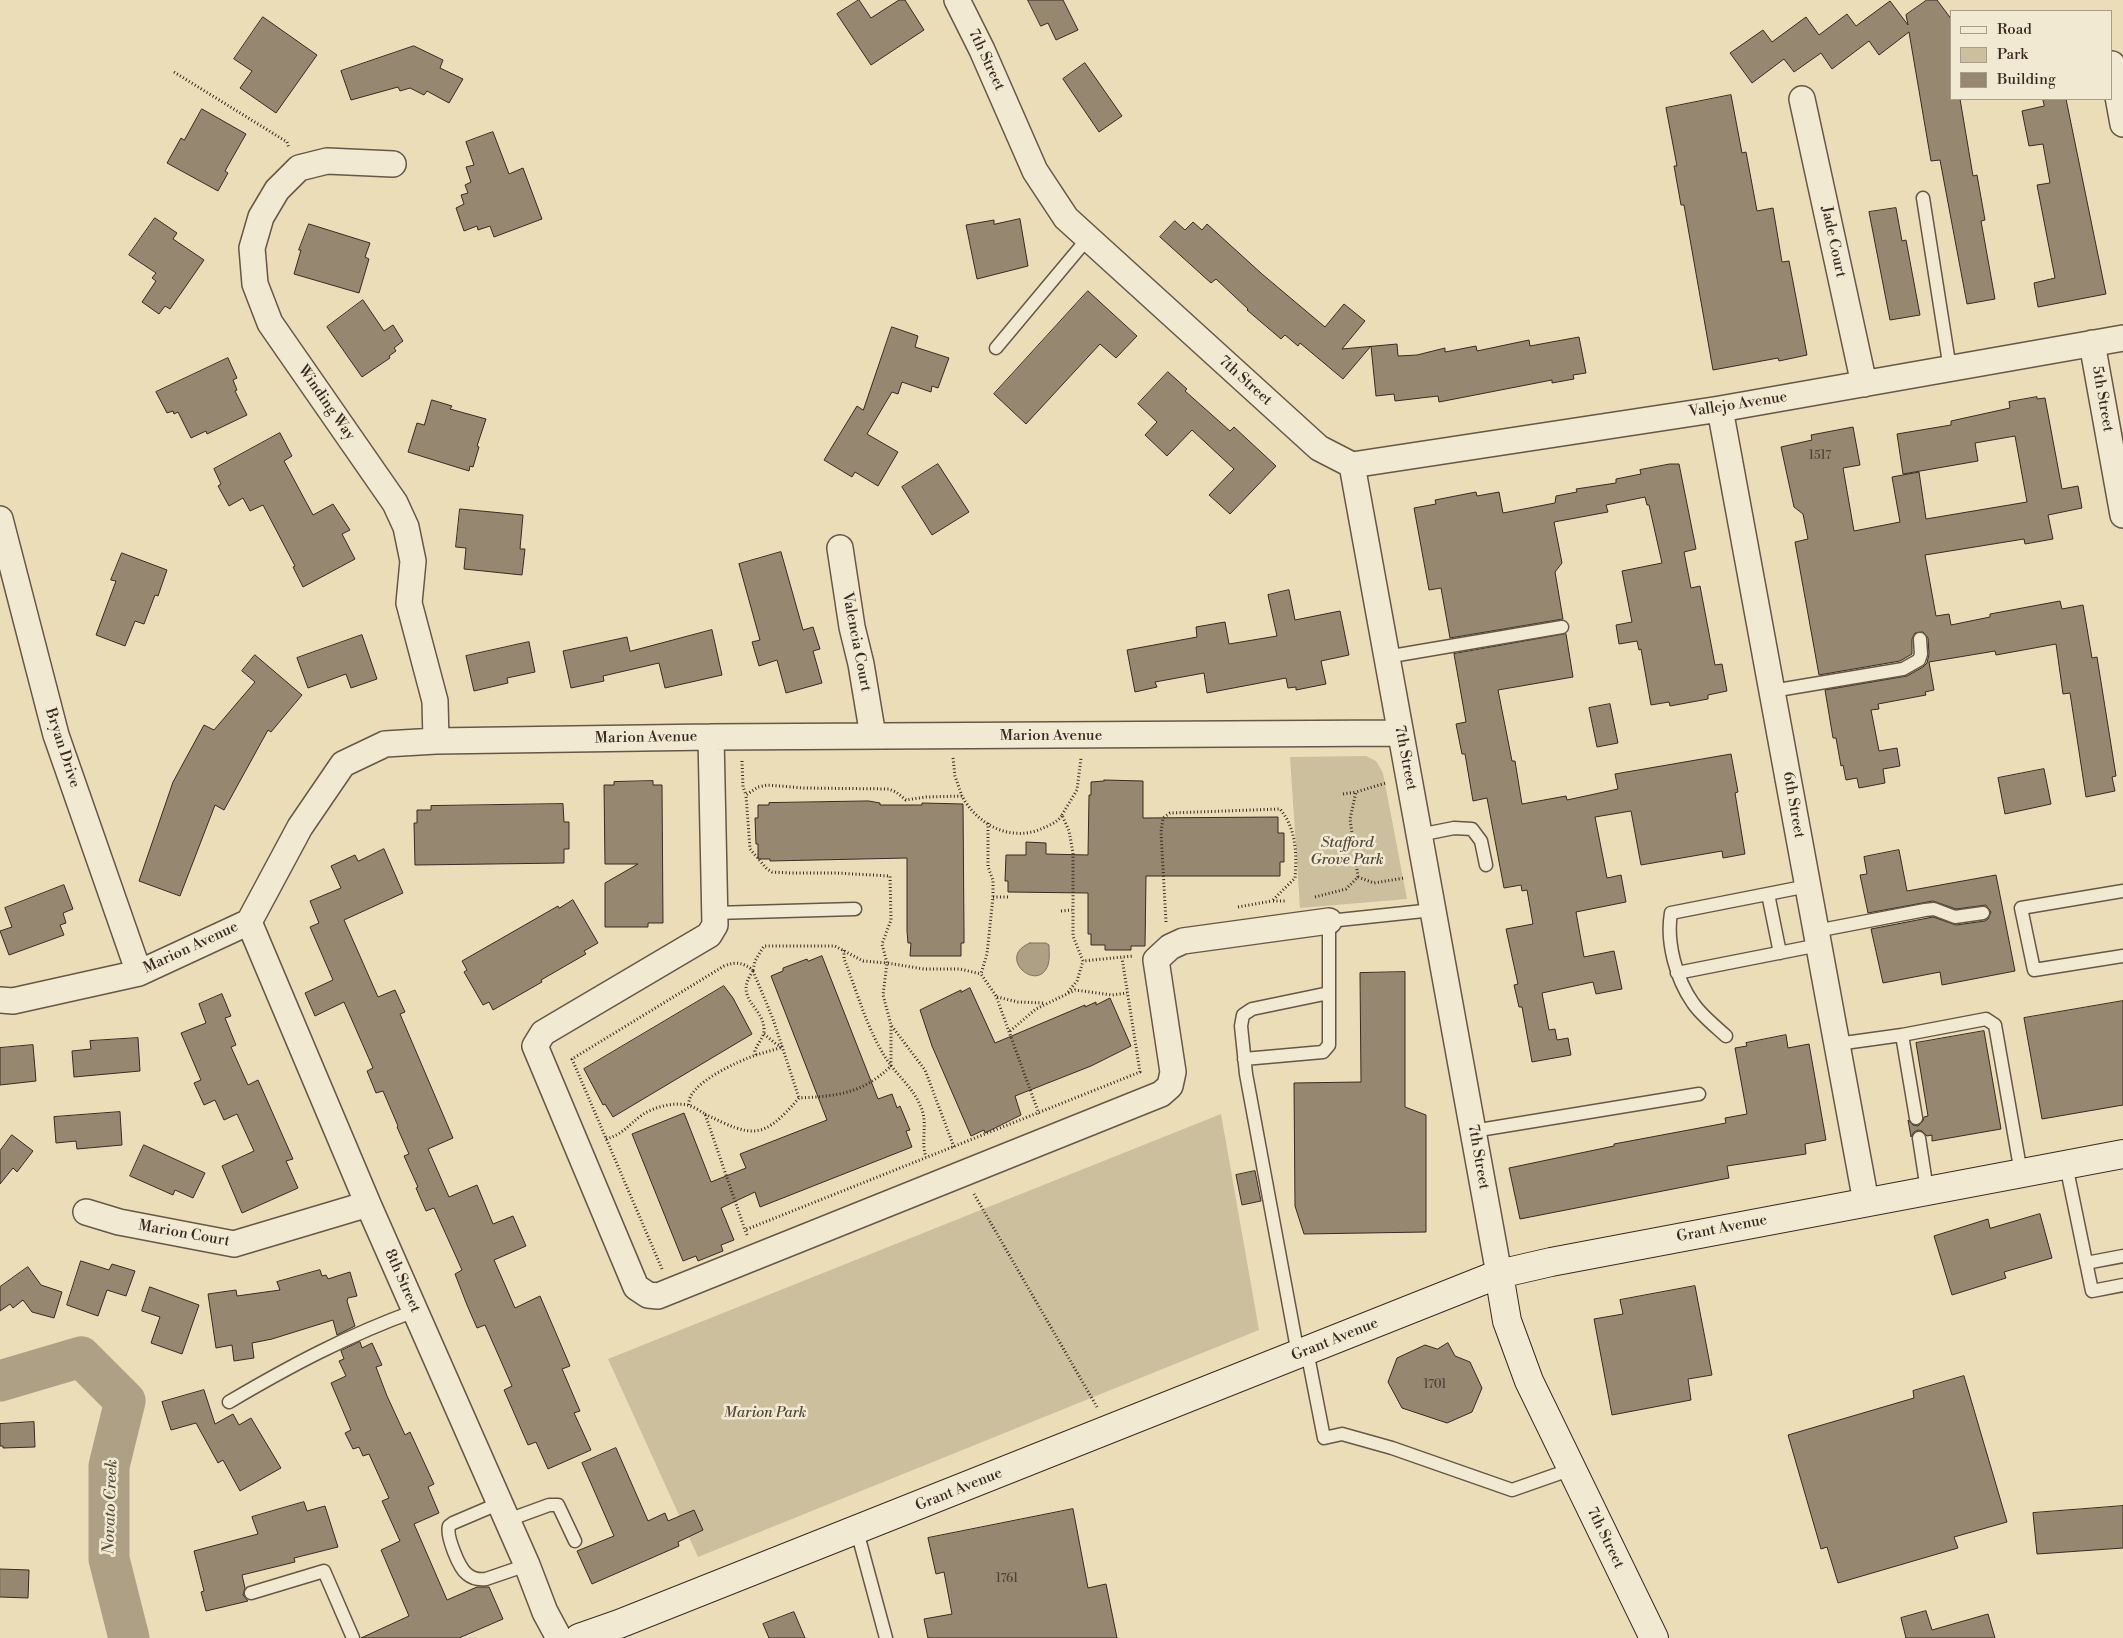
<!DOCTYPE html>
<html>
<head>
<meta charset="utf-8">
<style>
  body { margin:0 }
  #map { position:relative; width:2123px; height:1638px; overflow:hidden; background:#eaddb8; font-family:"Libre Bodoni",serif }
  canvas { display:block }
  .legend { position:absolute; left:1950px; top:10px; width:162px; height:90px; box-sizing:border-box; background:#f1e9d1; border:1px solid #a89d8b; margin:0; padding:6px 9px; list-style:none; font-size:15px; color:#3a2a21 }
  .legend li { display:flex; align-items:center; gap:10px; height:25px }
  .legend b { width:25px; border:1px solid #a89d8b }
</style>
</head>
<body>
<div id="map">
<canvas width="2123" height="1638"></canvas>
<ul class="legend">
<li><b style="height:6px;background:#f1e9d1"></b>Road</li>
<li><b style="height:14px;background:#ccbf9e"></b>Park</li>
<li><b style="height:14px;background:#968770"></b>Building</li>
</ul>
</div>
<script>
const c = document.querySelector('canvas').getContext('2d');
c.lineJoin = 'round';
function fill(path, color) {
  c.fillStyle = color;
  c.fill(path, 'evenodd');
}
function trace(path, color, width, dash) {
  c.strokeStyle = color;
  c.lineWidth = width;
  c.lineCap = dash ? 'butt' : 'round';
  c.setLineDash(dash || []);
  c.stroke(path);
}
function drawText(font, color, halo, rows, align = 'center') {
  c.font = font + ' "Libre Bodoni",serif';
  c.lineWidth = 5;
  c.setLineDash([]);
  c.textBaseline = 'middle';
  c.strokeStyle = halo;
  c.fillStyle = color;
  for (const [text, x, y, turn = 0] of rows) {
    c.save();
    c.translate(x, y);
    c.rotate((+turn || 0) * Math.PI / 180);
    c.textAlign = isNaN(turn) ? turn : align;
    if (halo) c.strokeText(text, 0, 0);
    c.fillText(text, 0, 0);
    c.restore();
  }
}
const green = new Path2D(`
  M1366 756 1376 761 1383 773 1407 899 1300 908 1290 757Z
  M1221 1114 1259 1330 698 1557 608 1359Z`);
const water = new Path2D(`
  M1030 943H1046L1049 945C1049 951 1050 959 1048 965 1038 994 995 957 1030 943Z`);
const river = new Path2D(`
  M0 1381 81 1357 125 1401 109 1466V1559L129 1638`);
const building = new Path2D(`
  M859 0 871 18 899 0H905L924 30 871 65 837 14Z
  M1028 0H1063L1078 30 1056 40 1048 23 1041 26Z
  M1927 0H1937L1952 20V99H1960L1973 176 1977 175 1985 220 1981 221 1995 299 1967 304 1940 160 1931 161 1909 32 1879 55 1869 41 1832 69 1821 53 1794 72 1784 59 1752 83 1730 53 1763 30 1772 42 1806 17 1819 35 1847 14 1856 26 1890 1 1908 25 1906 15Z
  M263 17 317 55 276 113 240 88 252 71 234 59Z
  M414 46 443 60 440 68 463 79 449 103 427 91 424 95 410 88 400 91 398 87 351 100 341 71Z
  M1085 63 1122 116 1099 132 1063 79Z
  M1731 95 1742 153 1746 152 1757 211 1773 208 1782 262 1789 261 1807 355 1779 361 1778 358 1713 370 1684 205H1681L1674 166H1677L1666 108Z
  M2043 99H2066L2106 294 2038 307 2034 283 2055 278 2037 185 2050 183 2043 144 2029 146 2022 111 2044 106Z
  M202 109 246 134 225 171 228 173 218 191 167 163 181 138 184 140Z
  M493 132 509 174 523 168 542 219 494 237 490 226 478 230 477 226 464 231 456 208 464 204 461 195 468 193 465 185 471 182 466 167 474 165 466 142Z
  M1896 208 1902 241 1906 240 1920 315 1890 320 1869 212Z
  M155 218 177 233 173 239 204 260 170 309 165 306 159 314 142 302 156 281 152 278 156 273 129 255Z
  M1020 219 1028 266 977 279 966 225 994 220V224Z
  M1175 221 1185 230 1193 222 1202 230 1207 224 1262 274 1325 327 1344 304 1365 321 1342 349 1397 344 1398 356 1417 355 1445 348V352L1476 346 1477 351 1529 340 1530 346 1579 337 1586 373 1573 375 1574 379 1552 383V380L1439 402 1438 396 1395 401 1394 394 1376 396 1371 346 1343 379 1300 343 1298 346 1285 335 1281 339 1247 310 1248 309 1216 279 1211 283 1160 237Z
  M309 224 370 243 365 257 369 259 359 293 294 274 301 250H299Z
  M1088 291 1137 336 1116 358 1100 344 1026 424 994 394Z
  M363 300 384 331 393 325 403 341 394 348 396 351 389 356 390 358 362 377 327 327Z
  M892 327 918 336 915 347 949 358 938 388 932 386 931 392 902 382 898 394 892 392 867 434 898 452 878 486 855 472 852 477 824 460 857 406 863 410Z
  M228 358 237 378 233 380 237 390 235 391 247 415 207 434 206 431 191 438 178 412 174 414 173 411 167 413 156 392Z
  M1168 372 1187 389 1185 391 1230 431 1234 427 1276 466 1230 514 1209 495 1234 469 1192 430 1167 456 1145 435 1157 422 1138 404Z
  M2037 397V399L2045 398 2062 489 2078 486 2082 508 2048 515 2053 539 2025 544 2024 539 1925 555 1936 616 1949 614 1951 625 1990 617V614L2060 601 2062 609 2083 605 2092 658 2097 657 2116 776 2112 777 2115 791 2086 797 2070 693 2063 694 2056 644 1996 655 1995 651 1929 662 1934 690 1925 692 1926 695 1878 704 1879 709 1871 710 1879 751 1897 748 1900 766 1883 769 1885 783 1859 788 1857 778 1846 780 1843 765 1841 766 1836 738H1833L1825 690 1907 676 1923 667 1927 663 1929 654 1928 638 1923 632 1915 633 1912 639V654L1900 661 1819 675 1795 542 1808 539 1803 514 1794 507 1781 447 1812 440 1811 435 1853 427 1860 465 1843 468 1854 531 1900 522 1892 477 1919 472 1926 519 2027 502 2015 436 1975 443 1978 461 1903 474 1897 434 1951 425V421L2010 408 2009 402Z
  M432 400 452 406 450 409 486 419 477 446 479 447 473 467 470 466 469 471 408 452 417 423 424 425Z
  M280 433 292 456 284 461 313 515 333 504 350 530 342 534 355 559 303 587 293 567 295 566 263 505 250 511 243 498 229 506 218 486 221 484 214 469Z
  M938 464 969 512 932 535 902 487Z
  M1670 464H1679L1696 549 1684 552 1691 588 1700 586 1715 665 1722 664 1727 691 1708 695V699L1670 706 1669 702 1651 705 1641 649 1639 650 1637 641 1619 644 1616 625 1632 622 1622 571 1662 563 1649 505H1647L1645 497 1606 505 1608 512 1554 522 1562 563 1555 572 1563 619 1450 638 1441 588 1429 590 1414 508 1436 504 1435 500 1476 492 1477 496 1499 492 1503 513 1555 503 1556 496 1577 492 1576 489 1616 483V479L1641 474 1640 470Z
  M460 509 523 515 520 549H525L522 575 464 569 466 548 456 547Z
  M781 552 803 630 813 627 820 649 813 651 822 683 786 693 777 660 759 666 752 642 760 640 739 564Z
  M122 553 167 570 158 596 155 595 144 624 135 621 125 646 96 635 116 581 111 580Z
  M1289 590 1295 620 1340 611 1349 655 1321 661 1326 684 1296 690V687L1288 688 1286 678 1207 693 1204 673 1155 682 1157 687 1135 692 1127 650 1197 637 1196 627 1225 622 1229 644 1277 636 1268 595Z
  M712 630 722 675 665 688 659 663 603 676 604 681 571 688 563 651 627 637 630 651Z
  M1566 634 1573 677 1498 690 1512 761H1515L1522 804 1566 796 1567 800 1618 789 1615 774 1731 754 1738 792 1735 793 1745 854 1723 858 1722 851 1641 865 1631 811 1595 817 1607 878 1621 875 1626 902 1576 912 1584 957 1614 951 1622 989 1596 994 1593 982 1542 993 1549 1030 1555 1029 1557 1040 1568 1038 1571 1055 1532 1062 1522 1007H1519L1514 985 1518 984 1506 929 1533 924 1527 890 1522 891 1521 885 1504 888 1487 798 1473 801 1465 754H1462L1456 724 1466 722 1454 654Z
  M362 635 377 679 351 688 346 674 308 688 297 658Z
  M529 642 535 672 507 678 508 683 474 691 466 656Z
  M255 655 302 695 271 732 268 730 224 810 215 805 180 896 139 881 173 782 204 725 214 730 255 682 242 671Z
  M1610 704 1618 743 1597 747 1589 708Z
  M2044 769 2051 804 2005 814 1998 778Z
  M1104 780 1143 781V818L1278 817V833H1284V862H1280V876H1146L1145 946H1131V950H1105V945H1091V934H1088V893L1008 892V881H1005L1006 855H1026V842L1046 843V854L1088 855 1089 795H1091V782L1104 781Z
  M653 781V785H662L663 923H648V927H605V883L638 864H605L604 785H614V782Z
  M869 801 880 803V805H922V803L963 804 964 931V943H961V956H910L911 943H908L907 931V858L770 861V859H758V844H756L755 818H758V805H769V803Z
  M563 804 564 822H569V849H564V863L415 865 414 823H417V810H431V806Z
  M384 849 403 893 344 920 378 997 395 990 405 1012 400 1014 453 1138 428 1149 449 1197 477 1185 493 1224 513 1216 526 1246 494 1260 515 1308 540 1296 570 1366 562 1369 580 1411 574 1413 591 1450 548 1469 536 1442 528 1445 504 1390 512 1386 485 1325 477 1328 467 1305 455 1274 462 1270 434 1208 426 1211 416 1188 418 1187 404 1156 409 1154 397 1127 398 1126 383 1091 376 1093 367 1071 373 1068 344 1002 315 1016 305 993 333 980 310 927 319 923 310 901 341 888 331 866 355 855 358 861Z
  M1899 850 1907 891 1996 875 2015 971 1942 985 1940 972 1883 983 1871 929 1933 917 1956 925 1985 921 1988 919 1991 912 1986 905 1956 909 1933 901 1868 913 1860 875 1867 874 1864 857Z
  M64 885 73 909 63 913 66 923 60 925 64 935 9 955 0 931 12 927 5 908Z
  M573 900 598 943 584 951 586 954 541 980 542 982 493 1010 489 1002 483 1005 464 972 467 970 462 961 558 906 559 908Z
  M822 956 878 1099 892 1094 897 1108 900 1106 910 1130 906 1131 912 1147 760 1207 755 1192 721 1208 734 1240 721 1245 723 1251 698 1261 696 1256 683 1261 632 1134 684 1113 711 1182 746 1168 740 1154 827 1120 771 976 783 971V968L807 959 808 961Z
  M1405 972V1107L1426 1115V1232L1304 1234 1295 1206 1294 1083 1361 1082 1360 973Z
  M724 986 733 998 752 1034 613 1117 605 1104 603 1105 584 1069Z
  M970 988 995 1043 1085 1005V1007L1096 1002V1005L1110 998 1131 1046 1091 1066 1015 1096 1021 1115 985 1133 984 1130 971 1136 932 1046 920 1010 961 990V992Z
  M222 994 231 1016 225 1018 236 1045 231 1047 248 1085 258 1080 293 1159 286 1161 298 1188 242 1213 222 1166 254 1151 237 1114 224 1120 215 1100 204 1105 194 1083 201 1080 181 1033 206 1023 199 1004Z
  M2123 1001V1105L2042 1119 2024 1018Z
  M1984 1031 2001 1129 1932 1141V1135L1927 1136 1922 1131 1918 1130 1914 1132 1911 1137 1908 1120 1913 1125 1918 1126 1923 1121 1924 1117 1928 1116 1916 1043Z
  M1786 1035 1788 1048 1809 1044 1826 1140 1805 1144 1806 1154 1727 1166 1729 1178 1520 1219 1509 1168 1614 1146V1144L1726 1123 1725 1118 1747 1114 1735 1048 1747 1046 1746 1043Z
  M138 1038 140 1071 74 1077 72 1051 91 1049 90 1041Z
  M33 1045 36 1081 0 1085V1048Z
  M120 1112 122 1145 77 1149 76 1141 56 1143 54 1117Z
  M12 1135 33 1151 17 1172 13 1168 0 1184V1151Z
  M144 1145 205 1173 193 1198 175 1190 173 1195 130 1176Z
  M1255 1171 1261 1201 1242 1205 1236 1175Z
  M2040 1214 2052 1258 2004 1272 2006 1278 1952 1295 1934 1236 1988 1219 1990 1228Z
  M81 1261 109 1270 112 1264 135 1271 126 1296 107 1290 98 1316 67 1305Z
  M28 1267 41 1285 62 1292 54 1318 32 1312 23 1300 13 1308 10 1304 0 1311V1287Z
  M320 1270 322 1276 326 1275 328 1279 350 1272 357 1296 348 1298 347 1301 355 1326 337 1335 333 1320 272 1339 252 1343 254 1358 234 1361 232 1345 216 1348 208 1294 236 1290 237 1296 280 1290 277 1282Z
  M1695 1286 1712 1375 1688 1379 1691 1400 1612 1415 1594 1319 1623 1314 1620 1300Z
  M150 1287 199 1305 182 1354 151 1343 160 1317 142 1311Z
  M360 1342 362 1348 372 1343 382 1365 376 1367 387 1396 405 1435 410 1432 434 1484 428 1487 439 1513 414 1524 447 1600 477 1587H489L503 1619 459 1638H361L409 1616 381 1550 400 1541 382 1501 389 1498 369 1454 363 1456 359 1447 353 1449 345 1433 351 1430 331 1383 346 1376 339 1361 344 1359 341 1351Z
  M1448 1343 1455 1356 1470 1362 1482 1388 1472 1412 1447 1423 1402 1408 1388 1382 1397 1358 1425 1345 1437 1349Z
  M1964 1376 2007 1522 1954 1537 1958 1548 1838 1583 1827 1547 1821 1549 1788 1435 1914 1398 1913 1391Z
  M204 1390 215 1424 233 1414 239 1425 251 1418 281 1468 240 1491 223 1460 218 1463 196 1423 171 1430 162 1402Z
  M34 1422 35 1447 3 1448V1446H0V1424Z
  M616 1448 648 1521 665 1513 668 1521 694 1510 703 1530 678 1542 679 1546 592 1584 577 1551 614 1536 582 1463Z
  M304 1502 307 1511 325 1506 338 1547 294 1558 295 1562 242 1575 245 1588 243 1595 248 1601 206 1611 201 1592 204 1591 194 1551 258 1534 252 1517Z
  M2123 1506V1548L2037 1554 2033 1513Z
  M1073 1509 1088 1588 1106 1584 1117 1638H928L924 1619 952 1614 944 1572 936 1574 928 1538Z
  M0 1569 29 1570 28 1598 0 1597Z
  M1926 1611 1932 1630 1988 1614 1995 1638H1906L1901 1618Z
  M794 1612 805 1638H769L763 1624Z`);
const path = new Path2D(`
  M174 72 287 142 289 148
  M953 758 955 776 962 796
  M742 761 743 787 746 795
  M1343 794 1356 792
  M1062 815 1077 790 1081 758
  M988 823V867L993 880V897L987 954 981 974 996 996 1039 1114
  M1358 877 1374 883 1404 878
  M993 897H1008
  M1315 897 1346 889 1358 877 1350 819 1356 792 1386 783
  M1238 907 1272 901
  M1061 911 1072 910
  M1166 922 1161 832 1163 818 1170 813 1280 809C1296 828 1297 853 1295 878L1272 901H1285
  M844 950V959C857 991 866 1026 884 1055 894 1073 912 1086 920 1105 929 1123 920 1139 926 1157
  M753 971 773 1019 799 1098
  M1068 992 1077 981 1083 961
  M997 997 1018 1002 1045 1003
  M1010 1031 1036 1009 1075 990 1112 995 1127 993
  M764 1034 776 1044 782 1047
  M756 1055 783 1047
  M689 1105C686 1084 739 1061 756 1055L755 1051C757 1044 765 1036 764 1029 763 1006 733 999 753 971
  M705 1114C753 1138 763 1140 799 1098 837 1096 862 1094 891 1066V1025
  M606 1139C624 1134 628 1125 642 1115 654 1107 673 1102 687 1105 693 1106 700 1111 705 1114L745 1230
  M954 1147 925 1070 891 1025 883 995 887 963 924 969H960L981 974
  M974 1194 1097 1407
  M747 1235 745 1230 1140 1072 1122 958
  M662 1269 572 1059 724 966C737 961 743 963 753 970L755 961 764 946H835L863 961 887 963 882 944 891 920 890 876 836 873H791L772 872 767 869 750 849 746 795 758 787 767 785 804 788 889 789 896 792 906 800 926 797 962 796C977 825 1012 843 1043 828 1050 825 1058 822 1062 815L1069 831 1073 853V936L1083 961 1133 956`);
const lane = new Path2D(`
  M1923 198 1950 369
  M996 348 1088 238
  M1386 657 1562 627
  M1772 691 1903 669 1919 660 1921 654 1920 639
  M1419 835 1454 828 1472 829 1481 841 1486 865
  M2123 891 2021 908 2034 970 2123 956
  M1768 894 1780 953
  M714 913 855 909
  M1816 931 1925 910 1934 909 1955 917 1983 913
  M1677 973 1819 945
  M1726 1036C1715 1026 1701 1015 1693 1003 1676 979 1666 942 1671 913L1808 886
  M1837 1044 1902 1035
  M1244 1059 1323 1052 1329 1045V921L1433 910
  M1916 1118 1902 1035 1986 1019 1995 1025 2021 1173
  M1473 1131 1699 1094
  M1919 1138 1927 1190
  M2066 1165 2092 1291 2123 1285
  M2086 1263 2123 1256
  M1307 1351 1324 1438 1342 1434 1392 1448 1512 1490 1572 1469
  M1298 1354 1246 1074 1241 1026 1243 1015 1252 1009 1329 993
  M229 1402C290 1366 348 1335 415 1311
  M500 1503 453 1523 449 1526C446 1536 459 1568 467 1574 473 1579 479 1580 486 1579L527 1565
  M508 1520 549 1505H558L575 1541
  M857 1531 886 1638
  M251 1593 324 1571 353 1638`);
const street = new Path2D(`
  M957 0 982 50 1035 171 1066 218 1319 448 1352 465 1499 1274
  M2112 64 2123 124
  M1802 99 1864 384
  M393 164 327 161 299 168 277 190 261 217 252 248 255 284 270 323 395 503 406 527 413 561 409 603 435 701 436 741
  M2092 343 2123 515
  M1720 409 1866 1202
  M1352 465 1720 409 2123 338
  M0 519 56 735 139 973
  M840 548 852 627 861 664 873 736
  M711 737 715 925 709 935 543 1033 535 1046 636 1287 648 1295 658 1296 1161 1094 1170 1086 1173 1072 1156 960 1170 947 1183 941 1329 921
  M249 922 368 1204 527 1565 545 1612 559 1638
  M0 1000 13 1001 139 973 249 922 300 827 343 764 385 744 436 741 711 737 1400 733
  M86 1212 119 1222 234 1244 368 1204`);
const secondary = new Path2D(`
  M1499 1274 1507 1321 1529 1381 1654 1638
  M579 1638 619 1624 1499 1274 1551 1262 2123 1154`);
const numberNames = [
  ["1517",1820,456],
  ["1701",1435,1385],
  ["1761",1007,1579]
];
const streetNames = [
  ["7th Street",986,60,65],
  ["Jade Court",1833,242,78],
  ["7th Street",1245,381,42],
  ["5th Street",2102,399,80],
  ["Winding Way",326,403,55],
  ["Vallejo Avenue",1738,405,-9],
  ["Valencia Court",856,642,79],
  ["Marion Avenue",1051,736],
  ["Marion Avenue",646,738,-1],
  ["Bryan Drive",62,748,72],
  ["7th Street",1405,758,79],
  ["6th Street",1793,805,80],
  ["Marion Avenue",191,948,-25],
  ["7th Street",1478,1157,80],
  ["Grant Avenue",1722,1229,-11],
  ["Marion Court",184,1234,10],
  ["8th Street",402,1281,66],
  ["Grant Avenue",1335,1340,-22],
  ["Grant Avenue",959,1490,-22],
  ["7th Street",1605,1538,64]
];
const parkNames = [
  ["Stafford",1347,843],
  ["Grove Park",1347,860],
  ["Marion Park",765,1413]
];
const waterNames = [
  ["Novato Creek",111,1507,-88]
];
fill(green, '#ccbf9e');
fill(water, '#aea085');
trace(water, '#80715d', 1);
trace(river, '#aea085', 41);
fill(building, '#968770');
trace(building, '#3a2a21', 1);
trace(lane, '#665747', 15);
trace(street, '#665747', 28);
trace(secondary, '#3a2a21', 30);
trace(path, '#3a2a21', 3, [1, 2.5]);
trace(lane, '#f1e9d1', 12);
trace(street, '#f1e9d1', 25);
trace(secondary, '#f1e9d1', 28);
drawText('12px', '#514135', null, numberNames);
drawText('15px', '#3a2a21', '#f1e9d1', streetNames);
drawText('italic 15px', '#57483a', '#f1e9d1', parkNames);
drawText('italic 16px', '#5d4d3f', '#f1e9d1', waterNames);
</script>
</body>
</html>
